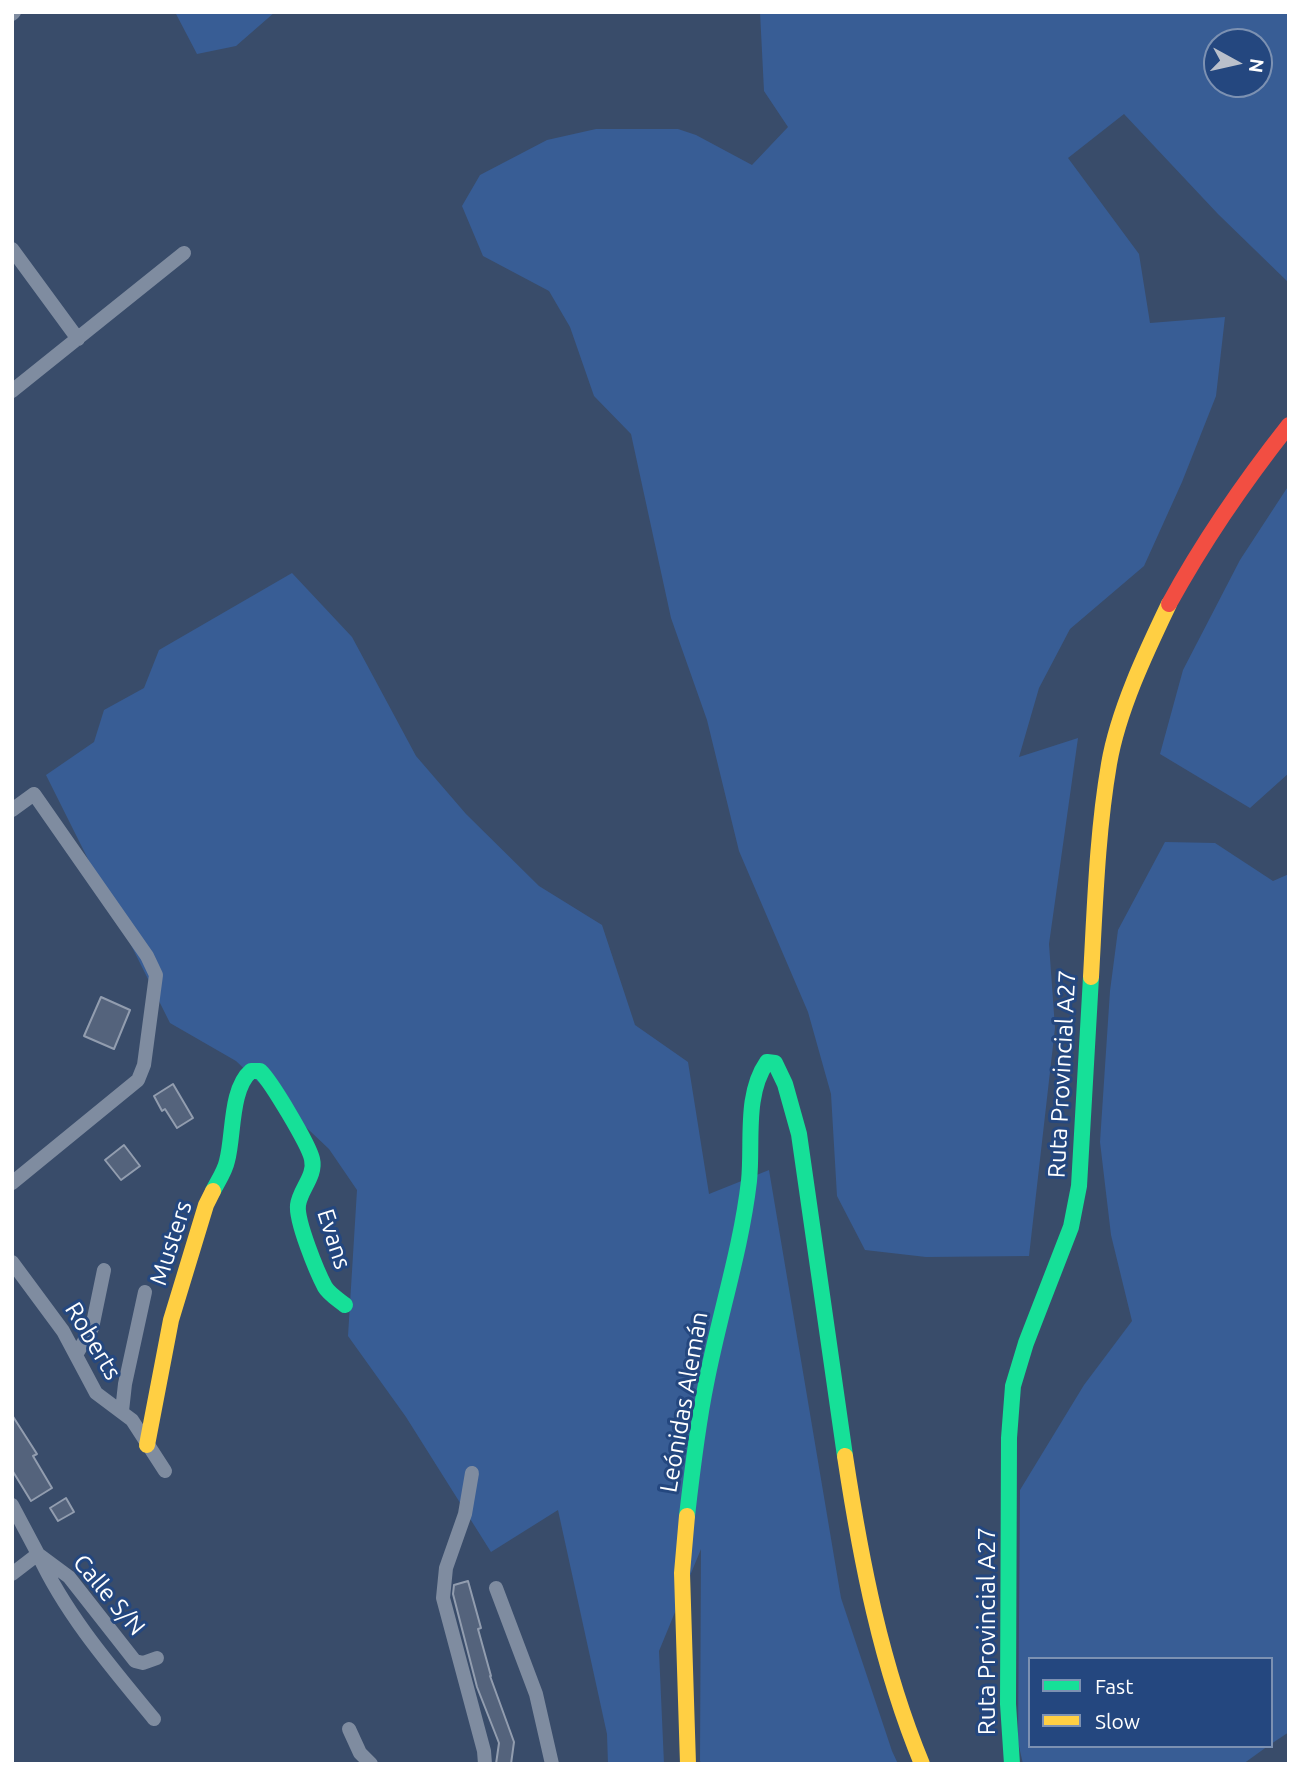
<!DOCTYPE html>
<html>
<head>
<meta charset="utf-8">
<style>
  body { margin:0 }
  #map { position:relative; width:1301px; height:1776px; overflow:hidden; background:#394c6a; font-family:Ubuntu,sans-serif }
  canvas { display:block }
  .frame { position:absolute; inset:0; border:14px solid #fff; pointer-events:none }
  .legend { position:absolute; left:1028px; top:1657px; width:245px; height:91px; box-sizing:border-box; background:#24477f; border:2px solid #7c91b2; margin:0; padding:9px 12px; list-style:none; font-size:21px; color:#fff }
  .legend li { display:flex; align-items:center; gap:14px; height:35px }
  .legend b { width:35px; border:2px solid #7c91b2 }
  .north { position:absolute; left:1203px; top:28px; width:70px; height:70px; box-sizing:border-box; background:#24477f; border:2px solid #7c91b2; border-radius:50%; rotate:98deg; font-size:19px; font-weight:700; line-height:28px; text-align:center; color:#fff }
  .north::after { content:''; display:block; margin:auto; width:24px; height:32px; background:#bac0cb; clip-path:polygon(50% 0,100% 100%,50% 72%,0 100%) }
</style>
</head>
<body>
<div id="map">
<canvas width="1301" height="1776"></canvas>
<div class="frame"></div>
<ul class="legend">
<li><b style="height:9px;background:#16e098"></b>Fast</li>
<li><b style="height:9px;background:#ffcf43"></b>Slow</li>
</ul>
<div class="north">N</div>
</div>
<script>
const c = document.querySelector('canvas').getContext('2d');
c.lineJoin = 'round';
function fill(path, color) {
  c.fillStyle = color;
  c.fill(path, 'evenodd');
}
function trace(path, color, width, dash) {
  c.strokeStyle = color;
  c.lineWidth = width;
  c.lineCap = dash ? 'butt' : 'round';
  c.setLineDash(dash || []);
  c.stroke(path);
}
function drawText(font, color, halo, rows, align = 'center') {
  c.font = font + ' Ubuntu,sans-serif';
  c.lineWidth = 6;
  c.setLineDash([]);
  c.textBaseline = 'middle';
  c.strokeStyle = halo;
  c.fillStyle = color;
  for (const [text, x, y, turn = 0] of rows) {
    c.save();
    c.translate(x, y);
    c.rotate((+turn || 0) * Math.PI / 180);
    c.textAlign = isNaN(turn) ? turn : align;
    if (halo) c.strokeText(text, 0, 0);
    c.fillText(text, 0, 0);
    c.restore();
  }
}
const green = new Path2D(`
  M175 12H275L236 46 197 54Z
  M760 12H1289V283L1218 214 1124 114 1068 158 1139 254 1150 323 1225 317 1216 396 1182 482 1144 566 1070 629 1039 688 1019 757 1078 738 1049 944 1055 1028 1029 1256 926 1257 865 1250 837 1196 831 1094 808 1012 739 851 707 720 671 618 631 434 594 396 570 327 549 291 483 256 462 206 480 175 547 140 596 129H678L696 135 752 165 788 127 764 91ZM1217 42H1259V84H1217Z
  M1289 485V773L1250 808 1160 754 1183 670 1240 560Z
  M292 573 352 637 416 756 466 814 539 886 602 925 635 1025 688 1062 709 1194 769 1170 841 1598 892 1751 898 1764H702L700 1761 701 1549 659 1651 664 1764H608L607 1734 558 1510 491 1552 406 1417 348 1336 357 1190 329 1149 236 1061 170 1023 46 775 94 742 104 710 144 688 159 650Z
  M1165 842 1215 843 1273 881 1289 874V1732L1271 1744V1659H1030V1746H1268L1243 1764H1023L1018 1742 1020 1490 1084 1385 1132 1321 1111 1235 1100 1142 1110 991 1118 930Z`);
const building = new Path2D(`
  M101 997 130 1010 114 1049 84 1036Z
  M173 1084 193 1118 177 1128 165 1109 162 1111 154 1096Z
  M124 1145 140 1166 121 1180 105 1160Z
  M12 1415 37 1454 33 1456 52 1488 31 1501 12 1470Z
  M66 1498 74 1512 58 1521 50 1508Z
  M468 1581 481 1628 478 1629 491 1676H490L514 1742 511 1764H496L499 1743 477 1687 453 1594 454 1585Z`);
const street = new Path2D(`
  M12 14 14 12
  M12 249 78 339
  M12 391 184 253
  M12 810 34 794 147 956 156 975 144 1065 138 1080 12 1183
  M12 1262 63 1331 96 1393 132 1420 165 1471
  M76 1355 92 1328 104 1270
  M122 1411 125 1384 145 1292
  M472 1473 465 1514 446 1568 443 1598 484 1751 485 1764
  M12 1505 38 1554 69 1577 135 1661 143 1663 157 1658
  M12 1574 38 1554C66 1615 112 1668 154 1719
  M496 1588 536 1694 552 1764
  M349 1729 360 1753 371 1764`);
const fast = new Path2D(`
  M213 1191C218 1181 225 1171 227 1161 234 1135 230 1089 251 1071H260C271 1081 309 1145 312 1159 316 1176 300 1189 298 1205 296 1221 317 1272 325 1287 329 1294 339 1300 345 1305
  M687 1516C692 1472 697 1428 706 1384 719 1316 741 1250 749 1181 753 1143 744 1095 767 1062L775 1063 785 1084 799 1134 845 1456
  M1012 1764 1008 1704 1009 1438 1013 1386 1026 1343 1071 1227 1079 1186 1091 977`);
const slow = new Path2D(`
  M1091 977C1095 906 1097 834 1109 764 1118 711 1146 652 1169 604
  M147 1445 171 1320 206 1205 213 1191
  M845 1456C861 1561 881 1665 922 1764
  M687 1516 682 1573 688 1764`);
const jam = new Path2D(`
  M1169 604C1204 540 1244 482 1289 425`);
const streetNames = [
  ["Ruta Provincial A27",1062,1074,-87],
  ["Evans",334,1239,72],
  ["Musters",171,1243,-72],
  ["Roberts",93,1341,59],
  ["Leónidas Alemán",684,1402,-80],
  ["Calle S/N",109,1595,50],
  ["Ruta Provincial A27",987,1631,-90]
];
fill(green, '#385d95');
fill(building, '#54637c');
trace(building, '#929daf', 2);
trace(street, '#7f8ca0', 14);
trace(fast, '#16e098', 16);
trace(slow, '#ffcf43', 16);
trace(jam, '#f24e42', 16);
drawText('24px', '#fff', '#24477f', streetNames);
</script>
</body>
</html>
